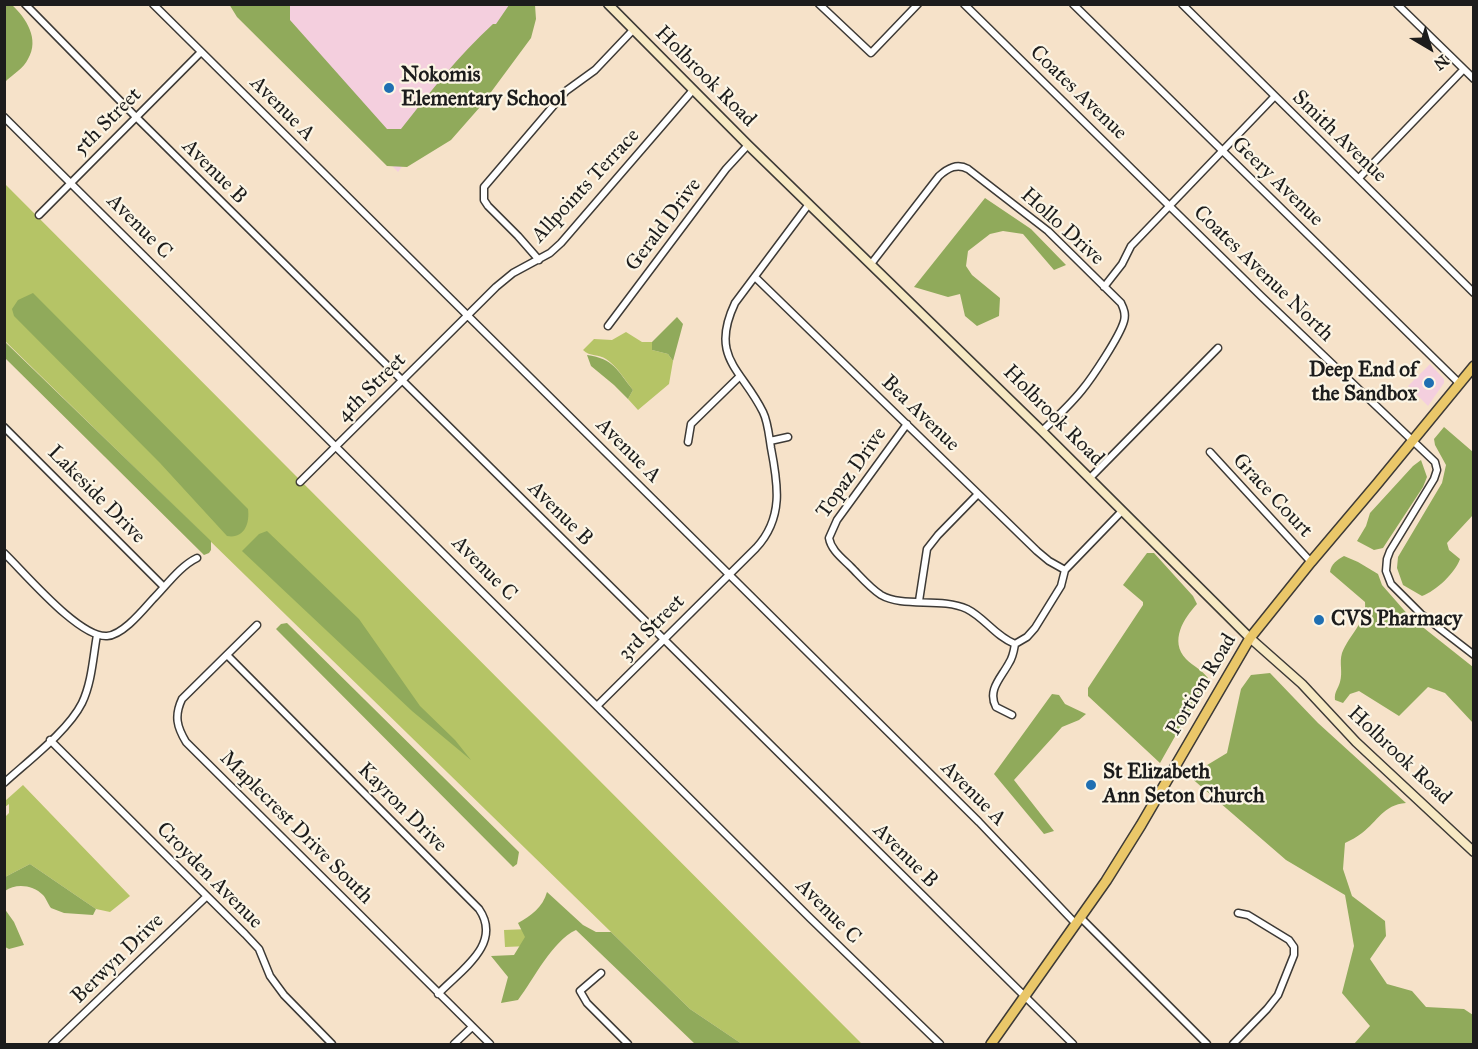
<!DOCTYPE html>
<html>
<head>
<meta charset="utf-8">
<style>
  body { margin:0 }
  #map { position:relative; width:1478px; height:1049px; overflow:hidden; background:#f6e2c9; font-family:"IM FELL Great Primer",serif }
  canvas { display:block }
  .frame { position:absolute; inset:0; border:6px solid #1c1c1c; pointer-events:none }
  .north { position:absolute; left:1400px; top:18px; width:60px; height:60px; -webkit-text-stroke:4px #fcf5e5; paint-order:stroke; rotate:142deg; font-size:16px; font-weight:700; line-height:24px; text-align:center; color:#1c1c1c }
  .north::after { content:''; display:block; margin:auto; width:21px; height:27px; background:#1c1c1c; clip-path:polygon(50% 0,100% 100%,50% 72%,0 100%) }
</style>
</head>
<body>
<div id="map">
<canvas width="1478" height="1049"></canvas>
<div class="frame"></div>
<div class="north">N</div>
</div>
<script>
const c = document.querySelector('canvas').getContext('2d');
c.lineJoin = 'round';
function fill(path, color) {
  c.fillStyle = color;
  c.fill(path, 'evenodd');
}
function trace(path, color, width, dash) {
  c.strokeStyle = color;
  c.lineWidth = width;
  c.lineCap = dash ? 'butt' : 'round';
  c.setLineDash(dash || []);
  c.stroke(path);
}
function drawText(font, color, halo, rows, align = 'center') {
  c.font = font + ' "IM FELL Great Primer",serif';
  c.lineWidth = 4.5;
  c.setLineDash([]);
  c.textBaseline = 'middle';
  c.strokeStyle = halo;
  c.fillStyle = color;
  for (const [text, x, y, turn = 0] of rows) {
    c.save();
    c.translate(x, y);
    c.rotate((+turn || 0) * Math.PI / 180);
    c.textAlign = isNaN(turn) ? turn : align;
    if (halo) c.strokeText(text, 0, 0);
    c.fillText(text, 0, 0);
    c.restore();
  }
}
const built = new Path2D(`
  M237 5H521L398 172Z
  M1430 364 1444 379V383L1428 406 1408 386Z`);
const green = new Path2D(`
  M4 183 862 1044H742L690 1009 5 341Z
  M626 332 642 342H652V350L668 354 673 361 669 384 638 410 628 399 633 390C625 380 617 366 606 359 599 354 590 357 583 350L594 339 612 340Z
  M23 785 130 896 110 912 96 909 30 864 5 877V817L9 813V804L5 807V801Z
  M529 929V946L505 947 504 930Z`);
const forest = new Path2D(`
  M5 4 12 5C26 18 40 39 28 59 24 68 12 75 5 82Z
  M229 4 290 5V20L387 129H401C430 92 458 56 493 24H496L509 5H535L536 19 531 38 480 107 451 140 407 167 387 166 237 17Z
  M985 198 1031 229 1066 265 1054 270 1023 234 1003 231 990 234 968 251 966 266 972 275 1000 298 999 316 977 326 965 316 960 294 948 297 914 287Z
  M33 293 248 509C250 524 244 539 227 536L160 463 14 316 12 309 18 300Z
  M677 317 683 324 673 361 668 354 652 350V342Z
  M4 341 211 541V550L209 553 204 555 5 358Z
  M587 355C614 359 617 370 633 390L628 399 614 385 591 366Z
  M1444 427 1473 452V515L1447 543 1449 550 1460 559C1455 573 1436 591 1422 596L1403 585 1397 568 1398 557 1442 483 1446 465 1435 445 1434 439Z
  M1421 460 1427 477 1423 487 1383 548 1374 550 1357 541 1366 526 1370 513 1413 466Z
  M267 531 359 619 420 706 455 740 471 760 412 711 242 551 259 534Z
  M1147 553H1154L1193 596 1197 604C1184 618 1169 641 1186 659 1193 666 1201 669 1208 678L1160 763 1088 696V688L1143 605V602L1123 585Z
  M1344 556 1358 562 1378 574 1382 585 1410 617 1473 667V723L1445 693 1428 687 1399 716 1359 691 1350 694 1343 703 1335 700C1334 692 1338 689 1340 682 1343 672 1339 663 1342 653 1349 635 1367 621 1365 602L1330 572C1331 564 1337 560 1344 556Z
  M287 623 519 852 517 864 513 867 276 629 281 624Z
  M1270 673 1318 723 1406 803C1383 805 1378 821 1362 833 1357 837 1351 840 1345 843L1343 869 1352 896 1385 921 1386 936 1370 959 1387 984 1412 991 1426 1007 1464 1009 1473 1015V1044H1354L1370 1026 1342 993 1354 946 1345 895 1286 860 1189 776 1227 753 1241 689 1251 675Z
  M1052 694 1059 695 1065 704 1086 714 1079 720 1062 727 1014 780 1054 831 1044 834 994 774Z
  M30 864 96 909 93 915 64 913 51 908C48 904 46 898 43 895 33 885 16 883 5 891V877Z
  M547 892 583 925 596 932H611L690 1009 742 1044H695L576 930C552 941 534 979 518 1000L501 1003 508 977 491 956 514 955 525 937 518 923C531 916 543 907 547 892Z
  M4 908 14 922 24 945 9 949 5 947Z`);
const street = new Path2D(`
  M25 4 136 117 1073 1044
  M153 4 979 822 1076 924
  M819 4 871 53 918 4
  M964 4 1261 296 1435 462 1437 470 1434 479 1390 551 1387 559 1386 571 1391 584 1421 614 1474 655
  M1073 4 1459 383
  M1182 4 1474 293
  M1397 4 1474 79
  M4 117 811 919 940 1044
  M1359 178 1463 70
  M39 215 201 52
  M539 260 518 236 488 206 484 200V187L566 91 595 70 633 30
  M871 264 939 176C948 168 957 163 968 169L1048 231 1121 303C1124 309 1126 314 1124 321 1120 336 1092 378 1082 390 1070 405 1056 418 1042 431
  M755 277 1037 551 1049 561 1065 570
  M1104 287 1122 264 1131 246 1275 96
  M608 326 726 169 748 145
  M907 424 837 520 829 538C831 550 842 558 851 567 860 576 870 588 881 595 903 608 941 597 967 609 985 618 995 636 1015 644L1027 637 1035 628 1061 586 1065 570 1122 511
  M4 427 164 587
  M770 441 788 437
  M688 442 691 424 739 377
  M1210 452 1311 562
  M1090 478 1218 348
  M300 482 496 287 513 273 550 253 561 243 693 90
  M4 553C25 573 79 638 107 636 123 635 143 610 153 599 166 586 180 566 197 558
  M919 601 927 549 938 535 978 494
  M257 625 182 699C174 716 177 727 186 742L490 1044
  M227 655 479 909C503 944 461 970 438 994
  M598 705 756 548C784 518 778 484 771 448 769 436 768 422 763 412 742 369 709 358 735 303L809 204
  M1012 715 996 707C987 690 1001 678 1009 663 1013 657 1014 650 1015 644
  M50 740 245 934 259 949 270 976 284 995 332 1044
  M4 783C28 761 68 731 82 703 92 682 93 657 97 635
  M1081 918 1207 1044
  M601 973 580 991 587 1003 628 1044
  M52 1044 207 896
  M454 1044 472 1027
  M1233 1044 1267 1009 1278 995 1294 955V947L1289 940 1248 915 1238 913`);
const secondary = new Path2D(`
  M608 4 748 145 1042 431 1250 638 1302 684 1356 742 1474 852`);
const primary = new Path2D(`
  M991 1044 1106 881 1141 825 1250 638 1311 562 1377 484 1474 366`);
const markers = [
  [389,88,6,"#1f6fb2"],
  [1429,383,6,"#1f6fb2"],
  [1319,620,6,"#1f6fb2"],
  [1091,785,6,"#1f6fb2"]
];
const poiNames = [
  ["Nokomis",401,76],
  ["Elementary School",401,100],
  ["Deep End of",1417,371,"right"],
  ["the Sandbox",1417,395,"right"],
  ["CVS Pharmacy",1331,620],
  ["St Elizabeth",1103,773],
  ["Ann Seton Church",1103,797]
];
const streetNames = [
  ["Holbrook Road",705,77,45],
  ["Coates Avenue",1078,93,44],
  ["Avenue A",282,109,45],
  ["5th Street",108,122,-45],
  ["Smith Avenue",1339,137,44],
  ["Avenue B",214,172,45],
  ["Geery Avenue",1277,182,44],
  ["Allpoints Terrace",586,186,-47],
  ["Gerald Drive",664,225,-53],
  ["Avenue C",139,227,45],
  ["Hollo Drive",1062,227,42],
  ["Coates Avenue North",1263,274,44],
  ["4th Street",372,388,-45],
  ["Bea Avenue",920,414,44],
  ["Holbrook Road",1053,416,45],
  ["Avenue A",628,451,45],
  ["Topaz Drive",852,473,-55],
  ["Lakeside Drive",96,495,45],
  ["Grace Court",1272,496,47],
  ["Avenue B",560,514,45],
  ["Avenue C",484,569,45],
  ["3rd Street",652,628,-45],
  ["Portion Road",1202,685,-59],
  ["Holbrook Road",1399,756,43],
  ["Avenue A",973,794,45],
  ["Kayron Drive",402,808,45],
  ["Maplecrest Drive South",296,828,45],
  ["Avenue B",905,856,45],
  ["Croyden Avenue",209,876,45],
  ["Avenue C",828,912,45],
  ["Berwyn Drive",118,959,-44]
];
fill(built, '#f4cfde');
fill(green, '#b5c466');
fill(forest, '#90aa5b');
trace(street, '#3d3a36', 9);
trace(secondary, '#3d3a36', 11);
trace(primary, '#3d3a36', 12);
trace(street, '#fff', 6);
trace(secondary, '#f7e9c3', 8);
trace(primary, '#eac769', 9);
for (const [x, y, r, color] of markers) {
  const dot = new Path2D();
  dot.arc(x, y, r, 0, 2 * Math.PI);
  c.fillStyle = color;
  c.fill(dot);
  trace(dot, '#fcf5e5', 2);
}
drawText('bold 21px', '#1c1c1c', '#fcf5e5', poiNames, 'left');
drawText('21px', '#1c1c1c', '#fcf5e5', streetNames);
</script>
</body>
</html>
